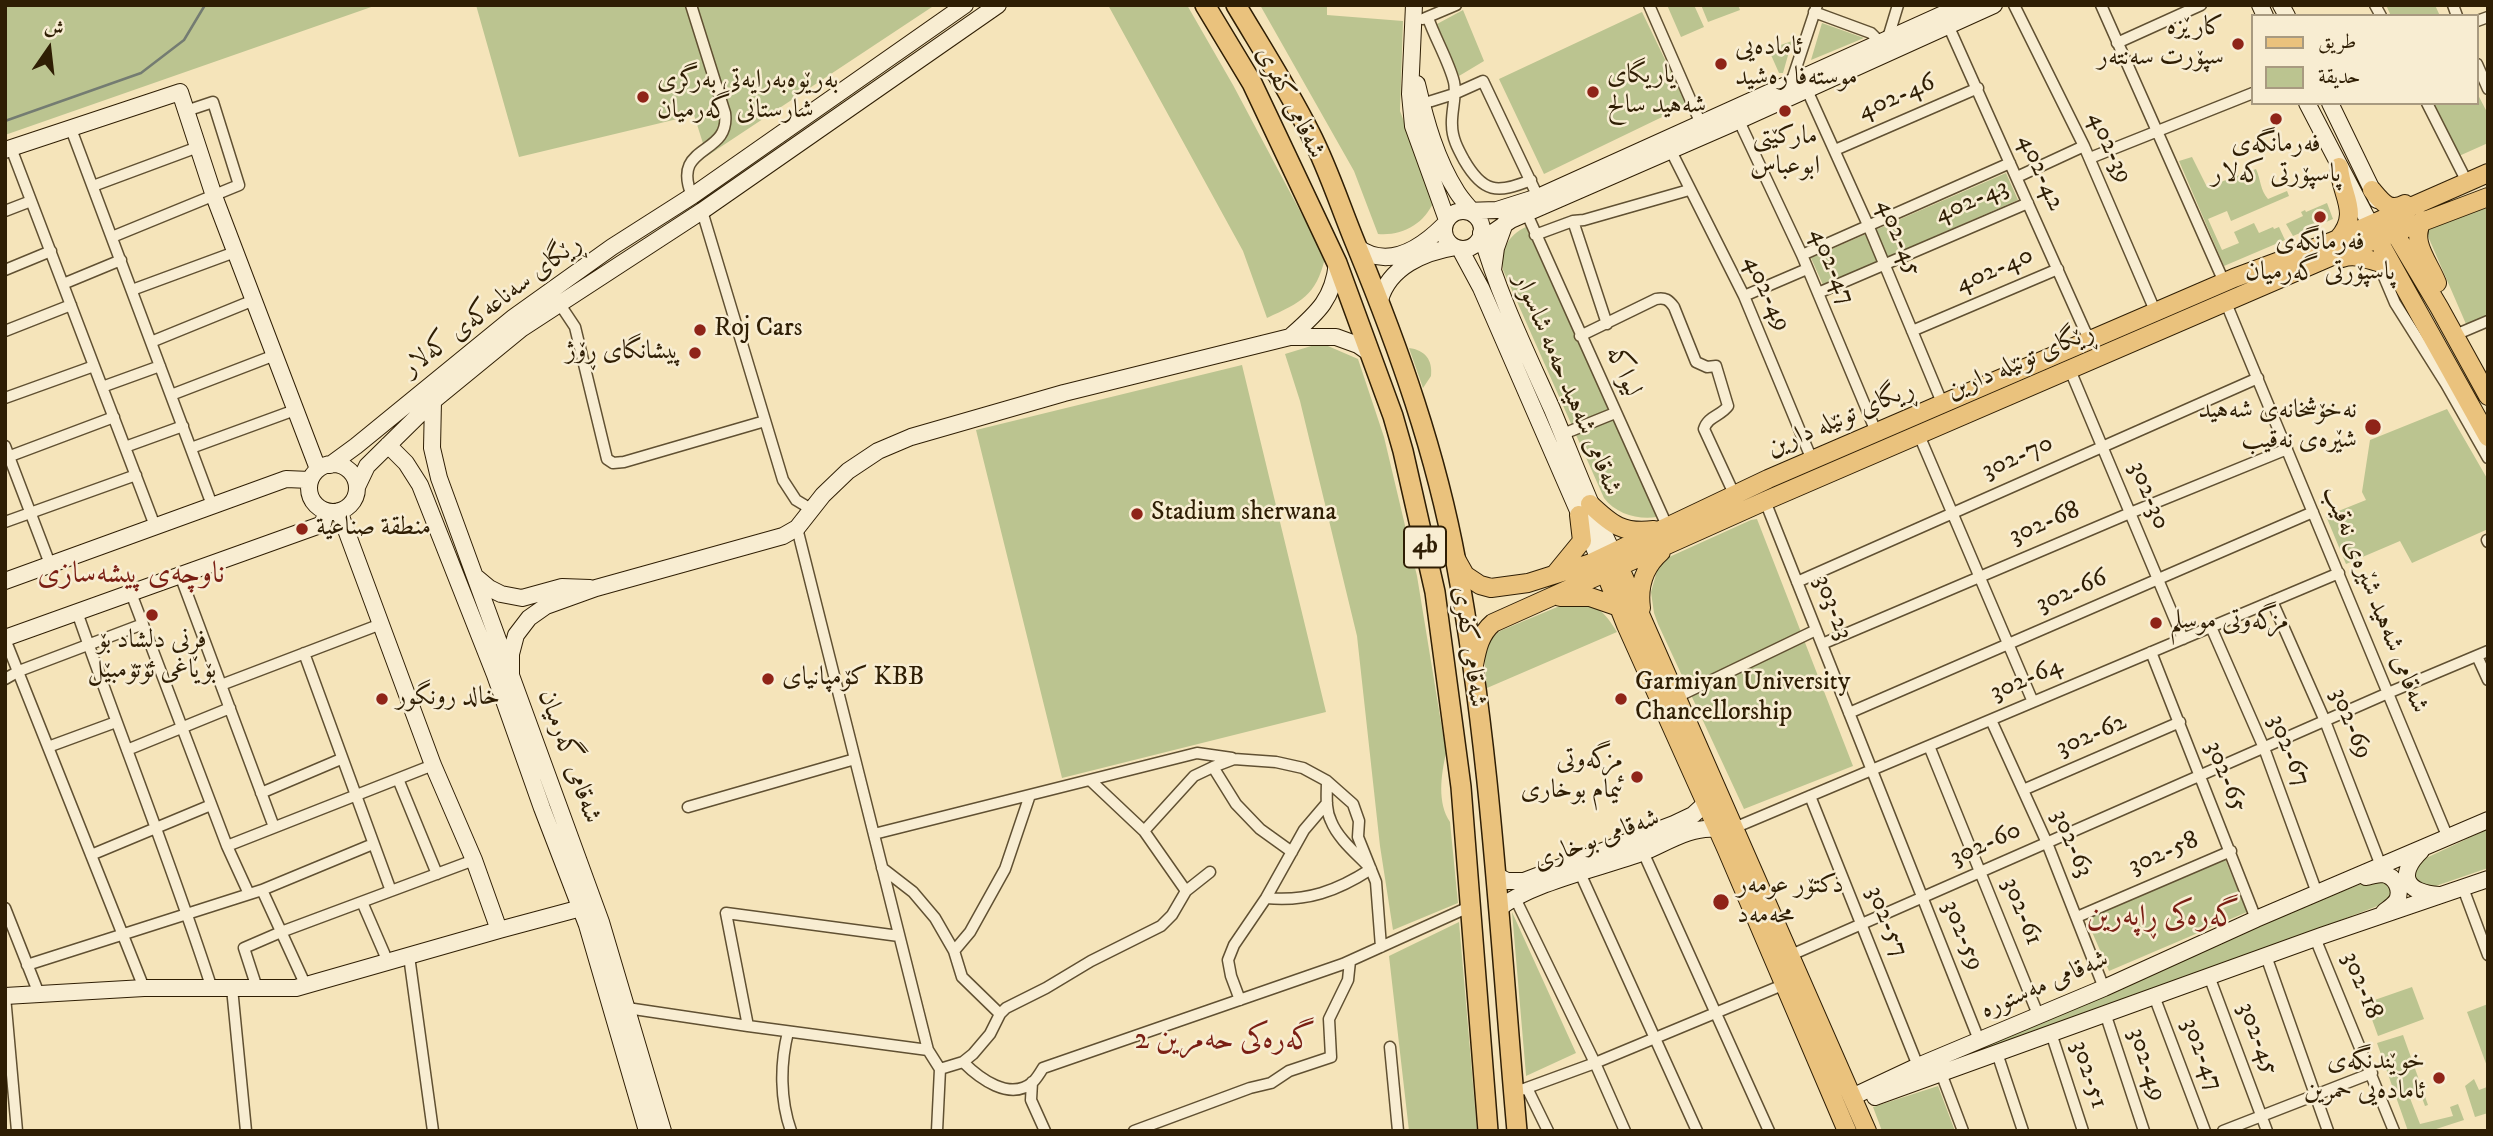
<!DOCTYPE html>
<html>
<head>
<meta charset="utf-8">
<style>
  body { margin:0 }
  #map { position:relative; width:2493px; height:1136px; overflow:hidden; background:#f5e4ba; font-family:"IM FELL DW Pica",Amiri,serif }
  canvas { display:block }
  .frame { position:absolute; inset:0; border:7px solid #2f1e04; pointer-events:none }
  .legend { position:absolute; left:2251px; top:14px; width:228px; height:91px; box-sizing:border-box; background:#f8edd2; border:2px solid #a89a80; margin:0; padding:9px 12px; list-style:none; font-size:21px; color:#2f1e04 }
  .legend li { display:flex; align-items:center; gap:14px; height:35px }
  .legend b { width:35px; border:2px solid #a89a80 }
  .north { position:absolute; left:14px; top:14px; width:70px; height:70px; -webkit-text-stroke:5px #f8edd2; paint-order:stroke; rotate:14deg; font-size:19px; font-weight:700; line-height:28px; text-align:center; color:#2f1e04 }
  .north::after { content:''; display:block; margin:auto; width:24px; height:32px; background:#2f1e04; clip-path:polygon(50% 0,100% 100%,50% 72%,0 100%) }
</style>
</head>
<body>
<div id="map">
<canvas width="2493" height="1136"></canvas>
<div class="frame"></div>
<ul class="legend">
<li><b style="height:9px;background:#eac27d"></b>طريق</li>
<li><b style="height:19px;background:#bbc490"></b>حديقة</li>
</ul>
<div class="north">ش</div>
</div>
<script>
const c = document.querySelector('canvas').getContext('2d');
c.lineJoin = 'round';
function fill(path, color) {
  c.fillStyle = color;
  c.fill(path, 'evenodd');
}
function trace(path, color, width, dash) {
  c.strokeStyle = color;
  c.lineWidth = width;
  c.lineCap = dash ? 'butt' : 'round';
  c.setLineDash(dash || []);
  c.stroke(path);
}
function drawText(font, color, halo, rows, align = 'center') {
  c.font = font + ' "IM FELL DW Pica",Amiri,serif';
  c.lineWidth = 5;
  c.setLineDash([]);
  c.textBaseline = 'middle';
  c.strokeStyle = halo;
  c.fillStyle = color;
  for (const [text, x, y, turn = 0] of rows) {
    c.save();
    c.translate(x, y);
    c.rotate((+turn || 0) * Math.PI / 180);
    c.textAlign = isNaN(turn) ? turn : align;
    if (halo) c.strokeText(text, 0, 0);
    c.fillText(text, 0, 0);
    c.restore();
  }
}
const green = new Path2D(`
  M5 5H377L5 135Z
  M476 5H935L707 156 694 115 519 157Z
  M1108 5H1187L1233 85 1325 258C1316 296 1301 302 1267 318L1243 251Z
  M1260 5H1327V15L1403 21 1400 111 1434 201C1424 224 1403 236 1378 234L1354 171Z
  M1667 5H1694L1704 27 1681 37Z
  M1701 5H1738L1740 10 1708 22Z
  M2386 5H2435L2440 16H2391Z
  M1463 10 1484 61 1459 76 1437 24Z
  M1642 12 1687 105 1544 174 1499 79Z
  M1822 23 1864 38 1811 60Z
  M1792 41 1783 73H1779L1771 55 1775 47Z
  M2477 93 2488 114V143L2459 156 2434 103H2477Z
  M2192 157 2207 187 2256 169C2261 180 2260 190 2268 199L2287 191 2289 196 2231 221 2227 211 2208 219 2222 250 2239 243 2234 232 2254 223 2259 233 2273 227 2274 229 2279 227 2285 240 2224 266 2179 161Z
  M2006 173 2018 200 1823 285 1811 258Z
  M2327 203 2333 219 2293 236 2286 224 2303 216 2301 212 2305 210 2306 212Z
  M2485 207 2488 214V315L2466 324 2427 234V229Z
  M1526 227 1657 517C1638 520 1616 514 1604 498L1503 270C1501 250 1508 235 1526 227Z
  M1321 343 1358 359 1384 437 1417 576 1446 753C1441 775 1437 803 1450 822L1458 903 1393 930 1380 846 1357 636 1300 401 1285 354Z
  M1409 348C1425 350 1433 360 1431 376L1423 388Z
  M1242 365 1326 712 1062 778 976 430Z
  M2447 409 2488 480V529L2412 563 2400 541 2346 564 2326 516 2366 500 2362 492 2370 440Z
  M1757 519 1853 766 1744 809 1658 624 1654 613 1651 592 1657 571 1661 565 1667 558 1751 520Z
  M1562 605C1595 606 1599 603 1617 632L1487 688C1485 666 1480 646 1500 631Z
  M2488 829V868L2427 889 2419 888 2411 870 2424 859Z
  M2225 859 2247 912 2109 971 2086 918Z
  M2384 880 2391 887C2391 897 2389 901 2380 905L2287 941 1924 1074 1948 1059 2266 921 2369 881Z
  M1512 912 1576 1053 1526 1076V1075Z
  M1459 922 1477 1131H1409L1389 956Z
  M2412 987 2424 1019 2378 1036 2366 1003Z
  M2488 1004V1069L2467 1012Z
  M2403 1035 2428 1105 2425 1106 2419 1090 2408 1093 2420 1124 2453 1116 2450 1107 2458 1104 2464 1120 2430 1131H2408L2377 1043Z
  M2474 1079 2479 1090 2487 1087 2488 1084V1113L2475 1117 2465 1086Z
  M1938 1086 1955 1131H1882L1873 1107Z`);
const stream = new Path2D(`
  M5 121 141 73 184 40 205 5`);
const street = new Path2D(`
  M691 5 725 113C731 157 670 143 692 196
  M1649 5 1701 124
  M2014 5 2084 146 2156 313
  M2101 5 2224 282
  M2375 5 2381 16
  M2453 5 2457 16
  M1814 12 1871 33 1880 42
  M1428 18C1435 38 1449 62 1454 82 1457 95 1451 112 1452 125 1452 138 1458 149 1464 160 1483 193 1497 194 1531 180
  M1423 19 1456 5
  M2477 21 2488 17
  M1948 25 2089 340
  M1888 38 1898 5
  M2117 43 2201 5
  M2477 64 2488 89
  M1791 83 1817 5
  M1807 90 1868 225 1943 405
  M2427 103 2467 182
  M1422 104 1454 94 1483 81 1538 197
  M1739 121 1802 255 1877 434
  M71 129 212 505
  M11 148 155 526
  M1835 150 1978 88
  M1671 151 1744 296 1812 460
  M2090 158 2253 93
  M2017 177 2084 146
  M93 186 198 147
  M5 211 31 201
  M702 211 783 480 796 500 811 509
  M1527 214 1668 528
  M1573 221 1607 324
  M1535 235 1573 221 1584 220 1689 190
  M112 237 239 185 213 102 186 111
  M1802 255 2010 163
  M2392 265 2386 270 2384 277 2395 303 2446 384 2488 458
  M5 270 51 251
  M63 284 121 260
  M132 290 235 252
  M1818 293 2028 203
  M1744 296 1807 269
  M559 303 575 327 607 459 613 463 624 462 765 421
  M2226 303 2448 838
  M5 331 71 305
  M1912 331 2058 269
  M2455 335 2488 321
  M1580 336 1656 299C1665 297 1669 300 1674 307L1696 362 1707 367 1716 366 1728 406C1721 416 1708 416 1704 429L1735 496
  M151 342 254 300
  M2070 370 2183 639
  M102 387 160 366
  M171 395 275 355
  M5 398 94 366
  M1563 434 1615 413
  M1919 435 2033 702
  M5 446 50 564
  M125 447 183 426
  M191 448 295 410
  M5 458 114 417
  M1765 501 1979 1040
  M5 522 136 475
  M797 528 928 1050 940 1069 937 1131
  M2487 540 2488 542
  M180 575 274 827
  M1797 582 2258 378
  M131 593 227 846 249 894
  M2272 601 2325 721 2381 866
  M77 612C121 738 171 862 212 989
  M2211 627 2264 748 2317 893
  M5 639 144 988
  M1822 644 2130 513 2287 449
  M2151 652 2256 919
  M304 653 391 891
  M2477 656 2488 680
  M5 679 19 671 143 624
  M221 685 381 624
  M1677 697 1816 630
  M1849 713 2313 512
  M1991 720 2047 843 2104 988
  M1929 746 2039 1017
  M48 747 116 722
  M127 750 230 708
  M1213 767 1236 804 1260 829 1292 852
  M398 779 437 874
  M1090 780 1144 831
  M2023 790 2180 722
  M261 793 341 759
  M1810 796 1918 1066
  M688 807 855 759
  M1734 828 2339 573
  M874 834 1197 753 1232 758
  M227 846 433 765
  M1643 852 1769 1131
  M91 855 211 805
  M882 868 913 892 935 918 954 951
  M1580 873 1697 1131
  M2463 888 2488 955
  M262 890 373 844
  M1186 891 1144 831 1194 776 1213 767 1234 759 1276 762 1303 768 1327 781 1353 804 1359 821 1358 837 1376 882 1381 947
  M1266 898C1307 902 1337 891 1371 869 1358 855 1338 839 1331 821 1325 809 1327 794 1327 781
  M1515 898 1595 1063 1625 1131
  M362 902 388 962
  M5 908 39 994
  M2077 917 2231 851
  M899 936 726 913 748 1026 928 1050
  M2315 938 2394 1131
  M1791 955 2388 693 2488 651
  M409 956 433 1131
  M2266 956 2328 1131
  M27 965 262 890 306 986
  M2209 976 2267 1131
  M232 988 246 1131
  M257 988 244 948 281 932 474 860
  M5 996 17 1131
  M2154 996 2205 1131
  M1240 1000 1231 976 1228 960 1234 945 1266 898 1304 830 1327 803
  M627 1008 748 1026
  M2105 1013 2144 1131
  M1000 1014 962 977 954 951 970 932 1005 869 1030 795
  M788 1032C780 1064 780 1100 791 1131
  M2051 1033 2083 1131
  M1390 1047 1398 1131
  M1997 1053 2023 1131
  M963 1062C979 1078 1010 1102 1033 1082 1036 1079 1040 1073 1043 1068L1343 964 1469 907
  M940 1069 963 1062 973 1054 990 1034 1000 1014 1006 1008 1046 988 1091 961 1161 926 1172 915 1186 891 1210 872
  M1941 1073 1963 1131
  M1032 1082 1031 1100 1045 1131
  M1527 1088 1548 1131
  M1513 1091 1524 1089 1595 1063 1785 984
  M1134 1131 1250 1088 1271 1083 1289 1071 1331 1057 1329 1019 1348 980 1350 961
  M2223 1131 2372 1073`);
const secondary = new Path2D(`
  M1414 5 1410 94 1413 126 1447 220
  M2260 5 2265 16
  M2281 5 2287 16
  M1417 84C1426 122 1436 159 1457 192 1462 200 1469 207 1474 214
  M2307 103 2370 224
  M2330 103 2377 200
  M5 150 180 92 214 196 318 469
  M1464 211 1497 210 1538 197 1963 5
  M1444 230a19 19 0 1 1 38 0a19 19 0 1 1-38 0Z
  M1481 233C1498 294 1526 351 1552 409 1572 457 1590 506 1613 553
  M1476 244 1511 220 1729 125 1994 5
  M1357 247C1388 270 1420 249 1444 225
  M1460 249 1481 288 1599 559
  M1493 270 1496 248 1505 223
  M1380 300C1389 267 1424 252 1455 247
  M1290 337C1317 313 1333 300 1337 263
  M433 401 432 448 439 478 601 922 663 1131
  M388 445 406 463 420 485 495 675 542 808 587 925 647 1131
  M309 488a24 24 0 1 1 48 0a24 24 0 1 1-48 0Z
  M330 465 356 446 514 317 612 247 692 196 965 5
  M357 487 367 466 433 401 521 329 702 211 998 5
  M477 578 489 588 501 594 522 598 562 587 590 588
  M5 581 286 479 310 480
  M5 638 323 524 326 511
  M511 674V654L516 635 529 618 546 606 596 588 783 536 797 528 823 495 848 471 878 451 911 437 1064 393 1290 337H1336L1358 345 1371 354
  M2421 851C2396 875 2406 893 2439 895
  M1495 875 1507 881H1524L1674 824 1693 815 1705 804
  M2366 877C2371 876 2377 874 2383 874 2395 876 2402 889 2397 900 2394 905 2389 908 2384 912
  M1498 909C1532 882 1601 868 1644 852 1666 843 1691 826 1716 829
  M499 930 581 908
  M5 996 144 988H296L499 930 474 860 433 765 339 511
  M1852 1097 1918 1066 2104 988 2256 919 2488 820
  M1875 1097 2321 936 2488 879`);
const primary = new Path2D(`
  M2372 190C2383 203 2389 212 2405 204
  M2423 220C2409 241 2429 262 2437 283
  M2389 223 2439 307 2488 396
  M2372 229 2488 437
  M2338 239C2361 213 2341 196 2339 167
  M2342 258C2360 252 2374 264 2392 265
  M1590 504C1612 525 1623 534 1654 530
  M1615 557 1867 1131
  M1456 559 1465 575 1480 585 1491 588 1528 583 1591 563 1768 479 2234 278 2331 242 2488 173
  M1601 562 1626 625 1726 848 1847 1131
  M1555 574 1582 541 1579 515
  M1560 597H1590L1619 607
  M1641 608C1638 586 1645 566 1661 552
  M1474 665C1477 649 1480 634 1493 623L1765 501 2330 257 2488 197`);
const highway = new Path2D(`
  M1205 5 1252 83 1337 263 1393 416 1403 451 1435 592 1461 787 1488 1131
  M1236 5C1261 47 1288 89 1310 133 1329 170 1341 209 1357 247 1399 349 1436 453 1456 562 1491 749 1500 941 1517 1131`);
const markers = [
  [2238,44,7,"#8f2418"],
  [1721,64,7,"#8f2418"],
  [1593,92,7,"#8f2418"],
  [643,97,7,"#8f2418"],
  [1785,111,7,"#8f2418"],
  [2276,119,7,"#8f2418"],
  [2320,217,7,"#8f2418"],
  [700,330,7,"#8f2418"],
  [695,353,7,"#8f2418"],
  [2373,427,9,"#8f2418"],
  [1137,514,7,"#8f2418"],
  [302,529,7,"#8f2418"],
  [152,615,7,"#8f2418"],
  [2156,623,7,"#8f2418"],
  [768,679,7,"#8f2418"],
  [382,699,7,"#8f2418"],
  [1621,699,7,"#8f2418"],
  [1637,777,7,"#8f2418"],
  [1721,902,9,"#8f2418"],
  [2439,1078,7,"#8f2418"]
];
const shields = [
  [1425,547,42]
];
const shieldNames = [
  ["4b",1425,547]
];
const poiNames = [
  ["کارێزە",2224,29,"right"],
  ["سپۆرت سەنتەر",2224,59,"right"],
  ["ئامادەیی",1735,49],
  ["موستەفا رەشید",1735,79],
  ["یاریگای",1607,77],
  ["شەهید سالح",1607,107],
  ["بەرێوەبەرایەتی بەرگری",657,82],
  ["شارستانی گەرمیان",657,112],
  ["مارکێتی",1785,138,"center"],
  ["ابوعباس",1785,168,"center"],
  ["فەرمانگەی",2276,146,"center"],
  ["پاسپۆرتی کەلار",2276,176,"center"],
  ["فەرمانگەی",2320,244,"center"],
  ["پاسپۆرتی گەرمیان",2320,274,"center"],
  ["Roj Cars",714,330],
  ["پیشانگای ڕۆژ",681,353,"right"],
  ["نەخۆشخانەی شەهید",2357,412,"right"],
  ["شێرەی نەقیب",2357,442,"right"],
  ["Stadium sherwana",1151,514],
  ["منطقة صناعية",316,529],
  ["مزگەوتی موسلم",2170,623],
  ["فڕنی دلشاد بۆ",152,642,"center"],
  ["بۆیاغی ئۆتۆمبێل",152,672,"center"],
  ["کۆمپانیای KBB",782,679],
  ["Garmiyan University",1635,684],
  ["Chancellorship",1635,714],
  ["خالد رونگور",396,699],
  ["مزگەوتی",1623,762,"right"],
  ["ئیمام بوخاری",1623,792,"right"],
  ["دکتۆر عومەر",1737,887],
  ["محەمەد",1737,917],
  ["خوێندنگەی",2425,1063,"right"],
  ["ئامادەیی حمرین",2425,1093,"right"]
];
const streetNames = [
  ["402-46",1897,98,-23],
  ["شەقامی کفری",1289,103,63],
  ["402-39",2109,148,66],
  ["402-42",2040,173,66],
  ["402-43",1972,202,-23],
  ["402-45",1898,238,67],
  ["402-47",1831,267,67],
  ["402-40",1995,271,-23],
  ["402-49",1766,294,65],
  ["ڕێگای سەناعەکەی کەلار",493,307,-37],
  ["ڕێگای تونێلە دارین",2021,363,-23],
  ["لیواکە",1622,372,66],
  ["شەقامی شەهید حەمە شاسوار",1566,385,67],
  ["ڕیگای تونێلە دارین",1841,420,-23],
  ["302-70",2018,458,-24],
  ["302-30",2148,496,68],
  ["302-68",2045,524,-23],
  ["302-66",2072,592,-23],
  ["شەقامی شەهید شێرەی نەقیب",2374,600,68],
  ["303-23",1832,608,69],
  ["شەقامی کفری",1468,647,82],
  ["302-64",2027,680,-23],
  ["302-69",2350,724,68],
  ["302-62",2092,736,-23],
  ["302-67",2288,751,68],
  ["شەقامی گەرمیان",568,757,70],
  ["302-65",2225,777,68],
  ["شەقامی بوخاری",1597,841,-20],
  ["302-63",2071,844,67],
  ["302-60",1986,845,-24],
  ["302-58",2164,854,-23],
  ["302-61",2021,912,68],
  ["302-57",1886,922,68],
  ["302-59",1962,936,68],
  ["شەقامی مەستورە",2045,986,-23],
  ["302-18",2361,986,68],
  ["302-45",2257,1039,69],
  ["302-47",2201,1055,69],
  ["302-49",2146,1065,72],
  ["302-51",2088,1075,72]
];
const quarterNames = [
  ["ناوچەی پیشەسازی",131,576],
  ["گەرەکی ڕاپەرین",2163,919],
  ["گەرەکی حەمرین 2",1225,1042]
];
fill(green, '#bbc490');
trace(stream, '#747c72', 2.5);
trace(street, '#605032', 13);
trace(secondary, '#2f1e04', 18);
trace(primary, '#2f1e04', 20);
trace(highway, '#2f1e04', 22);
trace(street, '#f8edd2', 10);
trace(secondary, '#f8edd2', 16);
trace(primary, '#eac27d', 18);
trace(highway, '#eac27d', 19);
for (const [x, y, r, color] of markers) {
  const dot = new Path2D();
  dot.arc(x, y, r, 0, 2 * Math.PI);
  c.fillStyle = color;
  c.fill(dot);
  trace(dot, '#f8edd2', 2.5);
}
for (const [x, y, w] of shields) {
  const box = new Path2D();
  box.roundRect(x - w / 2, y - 20.5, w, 41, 5);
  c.fillStyle = '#f8edd2';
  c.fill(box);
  trace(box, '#2f1e04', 2);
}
drawText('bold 24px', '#2f1e04', null, shieldNames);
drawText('26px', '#2f1e04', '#f8edd2', poiNames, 'left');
drawText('26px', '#2f1e04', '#f8edd2', streetNames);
drawText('30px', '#7a1f14', '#f8edd2', quarterNames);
</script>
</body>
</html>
